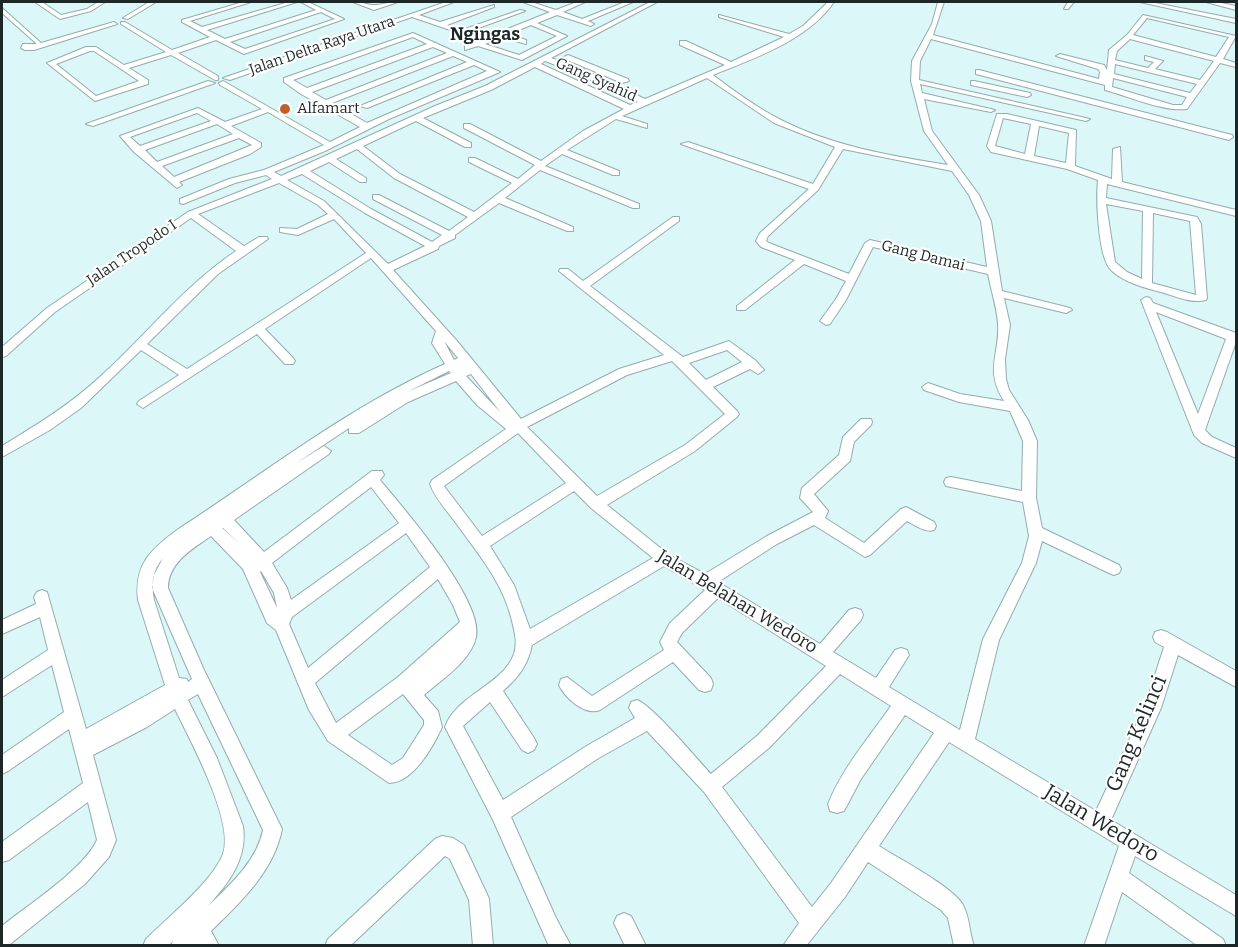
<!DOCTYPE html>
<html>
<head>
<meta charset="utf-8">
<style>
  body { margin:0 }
  #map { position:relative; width:1238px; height:947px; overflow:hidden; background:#dcf7f8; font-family:Bitter,serif }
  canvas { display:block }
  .frame { position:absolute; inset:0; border:3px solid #1d2727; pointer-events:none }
</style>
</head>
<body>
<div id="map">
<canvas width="1238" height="947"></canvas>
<div class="frame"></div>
</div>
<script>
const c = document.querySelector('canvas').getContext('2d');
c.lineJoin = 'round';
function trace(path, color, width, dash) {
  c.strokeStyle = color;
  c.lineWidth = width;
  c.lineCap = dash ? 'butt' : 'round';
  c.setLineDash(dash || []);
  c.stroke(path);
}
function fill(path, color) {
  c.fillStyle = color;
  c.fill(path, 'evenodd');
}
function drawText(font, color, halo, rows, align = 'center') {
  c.font = font + ' Bitter,serif';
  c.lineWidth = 4.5;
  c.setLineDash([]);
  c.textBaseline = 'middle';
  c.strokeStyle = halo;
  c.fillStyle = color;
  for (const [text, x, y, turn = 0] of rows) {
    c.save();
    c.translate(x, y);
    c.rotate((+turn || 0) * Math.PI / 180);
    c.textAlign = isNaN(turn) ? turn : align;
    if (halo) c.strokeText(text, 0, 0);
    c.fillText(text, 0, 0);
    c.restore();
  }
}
const minor = new Path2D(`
  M35 2H42L61 15 87 9 98 2H105L91 11 60 19Z
  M149 2H156L128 19 123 18Z
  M243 2H251L190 21 202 27 289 2H297L207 30 225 39 316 10 301 2H308L344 19 244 54 216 40 178 53 218 76V80H215L171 55 129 68 148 80V84L95 101 47 63 86 47H96L124 65 166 52 121 24V22H125L172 50 210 37 182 22V20ZM321 12 335 19 245 49 230 42ZM90 51H94L139 81 96 96 56 64Z
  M353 2C360 1 365 5 373 5 381 6 390 1 398 2L374 10Z
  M446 2H454L419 15 440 22 494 5V7L447 25 462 30 520 10 525 11 462 34 412 17 230 80 223 78Z
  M523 2H531L556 10 577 2H585L563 12 582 19 625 2H633L588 21 594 24 591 26 557 15 537 23 567 36 522 60 478 46 465 50V46L550 12ZM531 25 557 36 519 55 485 44 502 37 526 44V40L509 34Z
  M650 2H657L551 58 580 68 645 99 725 65 680 45V41H686L731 62 784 37 719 17V15L789 34 803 26 828 2H834C808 40 755 58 713 75 734 91 756 107 779 119 831 146 891 156 948 165L924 131 911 81 912 61 932 24 938 2H944L933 35 1099 79 1100 72 1098 69 1056 56 1060 54 1104 65 1107 70 1109 50 1127 35 1143 15 1236 36 1223 59 1236 63V67L1220 63 1187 109C1163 112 1128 96 1105 90V85L931 39 920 61 919 80 1090 119 1086 121 920 84 922 93 995 110 991 112 924 99 932 131 979 195 991 221 1002 291 1070 308 1072 310 1066 313 1004 298 1010 325 1005 359 1006 379 1009 390 1028 420 1037 441 1036 498 1042 528 1119 565 1121 569 1119 573 1114 575 1109 573 1042 541 1036 563 999 640 975 739 1096 811 1145 706 1164 647 1155 642 1153 637 1155 632 1161 630 1167 632 1236 671V687L1178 655 1161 708 1111 820 1236 895V916L1135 856 1129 873 1223 939 1226 946H1198L1122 892 1104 946H1084L1119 846 949 742 879 846C899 859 952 886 963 905 970 918 969 932 974 946H954L948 918 941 910 868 862 845 897 806 946H783L799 923 704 792 647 731 597 759 511 817 556 918 571 946H549L493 820 445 727C457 694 502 686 514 654 518 642 514 629 511 617 501 579 475 550 453 519 444 507 435 498 430 484L432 480 506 429 477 405 456 381 408 402 359 433H349V428L295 464 324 446 331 451 329 454 234 520 264 552 372 471H382L384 475 380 480C405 510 484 601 476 637 471 661 441 680 424 695L438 711 442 727C433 747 413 783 389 783L328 741 309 710 276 630 267 623 243 569 211 536C192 549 168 563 168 588L204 670 282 829C274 871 241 902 211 931L219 946H171L173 941 168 946H143L146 939C167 918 212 882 223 854 235 822 190 740 175 709L147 727 93 755 116 840 109 857 85 884 9 945 2 946V926C28 905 84 869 97 840L88 802 9 860 2 862V842L83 783 69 729 8 771 2 774V755L64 712 52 665 2 697V680L48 650 40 617 2 634V620L36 604 34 597 37 592 42 590 47 592 86 729 165 685 138 600C134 565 150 550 177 530 265 473 348 407 445 364L432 343 436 331 371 258 265 329 293 358 295 361 293 364H285L257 334 143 408 137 404 139 401 179 375 141 350 81 408 50 430 2 457V446C38 424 71 404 102 375 147 334 185 285 236 251L191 218 55 312 6 356 2 357V347L47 308 188 212 272 179 266 175 235 183 183 204 180 203V199L229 179 264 170 324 145 268 112 231 126 261 143V147L250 154 179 182 182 185 177 188 134 152 120 136 198 108 225 122 262 109 220 85 219 83 223 81 330 142 360 127 301 94 284 82V78L413 33 500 72 389 119 325 151 274 172 281 176 435 106 485 86ZM1147 18 1229 37 1216 57 1133 35ZM413 37 427 44 307 88 293 80ZM1130 39 1214 61 1200 80 1155 69 1163 61 1145 56V60L1154 62 1148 68 1115 60 1117 51ZM433 47 447 53 326 100 312 92ZM453 56 467 62 360 106 367 108 474 65 487 71 367 123 332 103ZM545 61 574 72 638 102 630 105 541 64ZM1115 64 1197 84 1190 93 1114 74ZM535 67 624 109 583 131 541 161 470 124H464V128L535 165 518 179 475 158H469V162L512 183 474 212 400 174 363 146 416 121 465 147H471V143L423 118 491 90ZM707 78 774 123 835 147 813 184 688 142 681 144 809 189 760 233 756 241 761 247 795 260 737 306V310H745L804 264 846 281 836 299 820 321 826 325 830 324 846 300 873 247 988 274C991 290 997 308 998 324 1000 355 984 369 1004 401L960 394 928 383 922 387 924 390 959 402 1010 411 1023 441 1022 491 951 477 946 478 944 482 946 486 951 487 1023 502 1029 536 1022 563 983 639 960 730 889 687 909 655 907 650 901 648 895 650 876 678 833 652 861 620 863 615 861 610 855 608 849 610 820 644 718 582 777 544 814 525 865 557 870 555 907 521C915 525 925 533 934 530L936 526 934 522 906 507 901 509 864 543 825 518 828 511 814 494 850 461 854 442 871 425 872 422 871 419H861L843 437 839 455 802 488 800 498 813 512 767 536 705 574 669 555 607 505 695 451 737 417 739 414 737 411 713 387 750 369 758 374 764 370 755 360 729 341 683 357 590 286 679 221V217H673L583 281 568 269H560L559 271 664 355 619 369 521 419 457 341 393 270 438 249 439 246 455 238V235L499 203 567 231H573V227L505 198 540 170 633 208H639V204L545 166 562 154 613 175H619V171L567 150 616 119 647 128V124L622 116ZM1113 78 1187 97 1182 105H1173L1112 87ZM197 113 211 121 140 146 130 137ZM217 124 233 134 157 162 145 150ZM239 138 252 145 174 177 162 166ZM357 149 394 178 468 217 449 231 379 195H373V199L442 235 432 242 371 209 310 171 329 162 360 182H366V178L336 159ZM843 149 952 171 969 195 981 221 987 267 870 240 865 243 849 274 769 243 766 241 768 236 818 190ZM302 174 365 213 425 246 388 264 324 201 287 180ZM279 183 318 205 328 214 297 229 280 228V232L298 235 334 219 366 253 187 369 147 344 218 274 268 239 267 237H259L244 246 198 214ZM444 341 458 358 454 360ZM727 350 742 362 706 380 689 363ZM672 361 725 414 685 445 597 496 527 427 627 375ZM449 371 451 373 407 392ZM471 374 501 413 466 376ZM518 433 566 483 482 536 444 486ZM371 487 399 523 291 600 287 588 272 563ZM574 491 591 508 653 558 530 629 514 585 490 546ZM222 528H223L240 544ZM406 533 430 567 308 668 289 624 292 617ZM163 558 154 575 152 588 192 679 188 682 187 679 179 678 154 600C151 583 152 571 163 558ZM664 566 705 590 670 623 660 642 664 650 592 696 567 677 561 679 559 685C565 698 585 716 600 710L673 662 699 690 705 692 711 690 713 684 711 678 677 642 682 633 718 598 826 666 758 735 711 774C696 758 653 706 637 700L631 702 629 708 635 718 585 747 503 800 463 726 490 702 522 750 528 753 534 750 537 744 534 738 503 691C518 678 528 665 532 645ZM261 571 274 593 277 608 260 572ZM438 579 453 605 460 622 398 677 336 723 315 683ZM840 674 891 706C869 737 842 769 828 804L830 811 837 813 844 811 861 779 905 715 934 733 831 883 812 907 722 787 770 747ZM198 694 263 830C257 861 229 886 207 907 228 884 248 859 243 826L217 758 188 700ZM403 694 424 720V725L403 758 392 765 348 735Z
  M1068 2H1074L1068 9H1064Z
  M1140 2H1150L1236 19V23Z
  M1206 2H1216L1236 6V10Z
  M2 8 41 43 114 22 117 24 34 50H25L21 48 23 44H37L2 13Z
  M568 55 628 79 629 81 622 83 565 59 564 57Z
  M979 70 1232 135 1233 137 1229 140 976 74V70Z
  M208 81 215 83 93 126 86 124Z
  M974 81 1030 93 1031 95 1027 97 971 85V81Z
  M997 114H1007L1076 130 1075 166 1112 179 1113 149 1120 147 1122 182 1236 210V216L1107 184 1106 198 1197 217 1201 224 1207 298 1206 300C1191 304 1175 296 1161 292 1145 288 1123 282 1111 270 1098 258 1096 198 1098 180L1067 169 991 152 987 146ZM1003 118 1031 124 1025 154 995 146ZM1039 126 1069 133 1066 163 1034 156ZM1106 204 1143 211 1142 279 1127 272 1115 262ZM1153 213 1190 221 1196 295 1152 283Z
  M1146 297 1150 298 1153 303 1236 333V342L1205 430 1212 437 1236 448V458L1202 443 1194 435 1141 300ZM1156 312 1226 339 1198 414Z
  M442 836 453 838 464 845 486 892 489 899 493 946H473L469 900 450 859 445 856 350 946H325L328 939 435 839Z
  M624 913 631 916 646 946H625L614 923 617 916Z`);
const markers = [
  [285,109,6,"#c35e2a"]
];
const farStreetnames = [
  ["Jalan Delta Raya Utara",322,46,-19],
  ["Gang Syahid",596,80,24],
  ["Jalan Tropodo I",132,253,-34],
  ["Gang Damai",923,256,14]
];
const farPoinames = [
  ["Alfamart",297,109]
];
const farQuarternames = [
  ["Ngingas",485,35]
];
const streetNames = [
  ["Jalan Belahan Wedoro",737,602,31]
];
const nearStreetnames = [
  ["Gang Kelinci",1137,734,-67],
  ["Jalan Wedoro",1101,824,31]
];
trace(minor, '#93acae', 2);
fill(minor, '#fff');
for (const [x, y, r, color] of markers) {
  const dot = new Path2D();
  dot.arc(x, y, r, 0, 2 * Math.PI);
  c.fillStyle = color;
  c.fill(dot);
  trace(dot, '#fefefe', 2);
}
drawText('15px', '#1d2727', '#fefefe', farStreetnames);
drawText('15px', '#1d2727', '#fefefe', farPoinames, 'left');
drawText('bold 18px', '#1d2727', '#fefefe', farQuarternames);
drawText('18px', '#1d2727', '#fefefe', streetNames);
drawText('21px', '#1d2727', '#fefefe', nearStreetnames);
</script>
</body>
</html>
